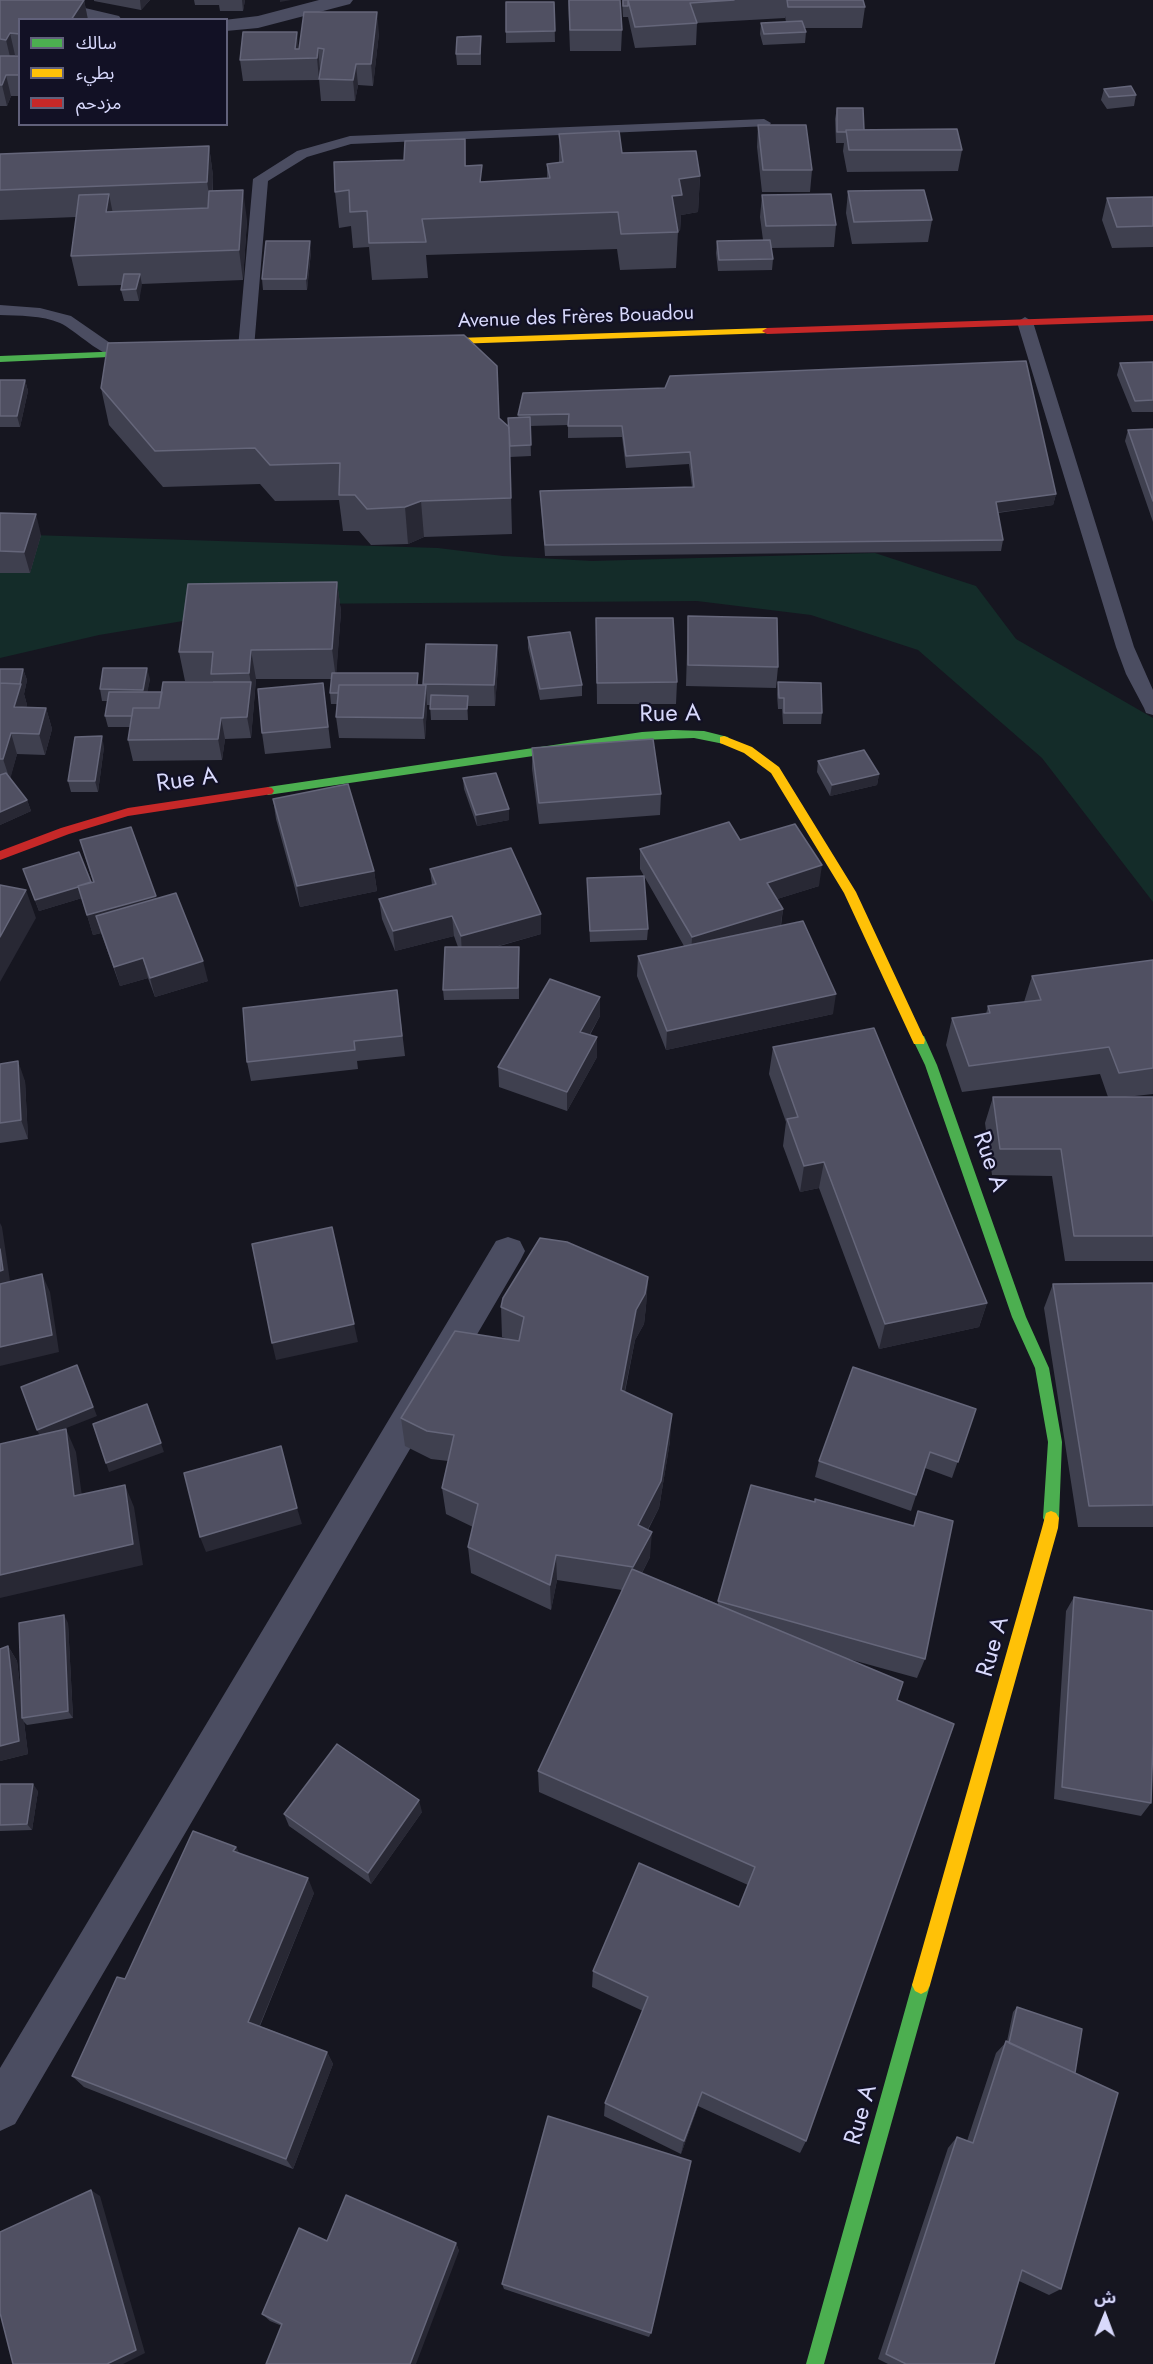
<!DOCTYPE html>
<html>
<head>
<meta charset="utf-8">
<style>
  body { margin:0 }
  #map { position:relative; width:1153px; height:2364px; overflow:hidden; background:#161620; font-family:Jost,"Noto Sans Arabic",sans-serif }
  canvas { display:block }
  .legend { position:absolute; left:18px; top:18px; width:210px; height:108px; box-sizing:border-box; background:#121125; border:2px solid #61617b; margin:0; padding:8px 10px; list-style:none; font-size:18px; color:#d8d9fc }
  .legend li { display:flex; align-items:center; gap:12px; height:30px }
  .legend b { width:30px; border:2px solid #61617b }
  .north { position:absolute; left:1075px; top:2286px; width:60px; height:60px; -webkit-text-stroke:4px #121125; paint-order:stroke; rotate:1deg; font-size:16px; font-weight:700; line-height:24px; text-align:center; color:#d8d9fc }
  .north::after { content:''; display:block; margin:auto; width:21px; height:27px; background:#d8d9fc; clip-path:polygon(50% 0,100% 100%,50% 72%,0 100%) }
</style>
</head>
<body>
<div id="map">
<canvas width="1153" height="2364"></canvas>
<ul class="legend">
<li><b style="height:8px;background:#4caf50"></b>سالك</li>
<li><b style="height:8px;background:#ffc107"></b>بطيء</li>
<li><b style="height:8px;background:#c62828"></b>مزدحم</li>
</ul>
<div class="north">ش</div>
</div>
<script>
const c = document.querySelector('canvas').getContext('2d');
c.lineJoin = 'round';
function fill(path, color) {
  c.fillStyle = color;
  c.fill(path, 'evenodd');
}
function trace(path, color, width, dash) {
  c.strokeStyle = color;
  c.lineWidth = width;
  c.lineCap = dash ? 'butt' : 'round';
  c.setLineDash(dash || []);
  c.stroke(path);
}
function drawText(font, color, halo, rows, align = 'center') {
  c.font = font + ' Jost,sans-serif';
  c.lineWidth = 4.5;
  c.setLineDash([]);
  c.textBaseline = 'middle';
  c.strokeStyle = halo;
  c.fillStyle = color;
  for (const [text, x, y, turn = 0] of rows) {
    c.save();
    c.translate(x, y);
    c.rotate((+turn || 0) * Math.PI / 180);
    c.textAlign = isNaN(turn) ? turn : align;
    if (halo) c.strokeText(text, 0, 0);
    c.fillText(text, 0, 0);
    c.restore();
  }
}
const green = new Path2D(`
  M0 534 438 548 503 556 592 561 875 553 976 586 1016 639 1153 718V902L1042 758 918 650 811 615 697 601 285 604 99 635 0 658Z`);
const lane = new Path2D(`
  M764 119 771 123 769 126 351 144 307 157 268 181 254 348 246 353 238 348 253 179 297 151 350 136Z
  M0 305 40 308 71 316 126 354 124 357C106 362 77 331 60 323 42 315 19 316 0 315Z
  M1025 317 1033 322 1134 647 1153 690V715L1146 713 1144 708 1126 674 1116 647 1017 322Z`);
const street = new Path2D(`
  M14 0H51L119 16 122 20H83L17 4Z
  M319 0H353L350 4 258 28 226 31V20H224L258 16Z
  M508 1237 520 1241 525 1251 520 1261 15 2124 0 2131V2068L496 1241Z`);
const fast = new Path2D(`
  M150 350 153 351V355L0 362V356Z
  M673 730 704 731 728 737 730 740 724 744 694 738 642 740 268 795 262 791 268 787 642 732Z
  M919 1035 924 1036 937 1065 1026 1317 1049 1368 1062 1442 1059 1518 1056 1523 1051 1525 1046 1523 1043 1518 1048 1442 1035 1368 1012 1317 925 1065 913 1040Z
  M921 1976 927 1979 930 1985 824 2364H806L912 1985 915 1979Z`);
const slow = new Path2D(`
  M767 328 772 331 770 333 426 345 421 342 426 339Z
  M724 736 752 747 779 767 856 892 925 1040 924 1044H914L844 893 771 773 744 753 720 743V737Z
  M1051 1511 1056 1513 1059 1518 1058 1528 930 1985 927 1991 921 1994 915 1991 912 1985 1042 1528 1046 1513Z`);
const jam = new Path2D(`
  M1153 315V321L767 334 762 331 767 328Z
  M268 787 272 788 274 791 272 794 128 816 69 834 0 860V851L61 828 128 808Z`);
const wall = new Path2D(`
  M0 0H84L88 20H20V55H15L14 56H20V96H11L7 106H0Z
  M94 0H150L141 10 94 1Z
  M194 0H245L243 11H220L219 5H195Z
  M568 0 622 30 621 51H570Z
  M622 0H863L865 7 862 28H804L806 32 805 43 763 45 760 34 761 23 786 22 785 16V18L697 23 696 45 635 48 628 17H623Z
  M506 2H554L555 42 506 43Z
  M379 33 373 86 358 85 355 101H321L319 79 321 70 319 80 243 81 240 60Z
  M481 48V65H457L456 54Z
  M1104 89 1136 95 1134 106 1107 109 1101 100Z
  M837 108 864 130 962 150 958 171 847 172 843 151 844 143H836L835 119Z
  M758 125 812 170 810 192H762L757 147Z
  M559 134 700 176 698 212 681 215 680 231H678L676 268 620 270 617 249 426 255 428 278 372 280 369 247 353 248 351 226 339 228 335 192 404 160 465 139 466 166 482 182 547 179V164L559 163Z
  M209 146 213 176V191L247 220 243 280 141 284 139 301H124L121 290 122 285 78 286 71 256 76 217 0 220V154Z
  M848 191 932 220 928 242 852 244 846 213Z
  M762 195 836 225 834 247 771 248 773 259 772 270 718 271 716 253 717 241 763 240 760 217Z
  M1153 197V247L1112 248 1102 220 1107 198Z
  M311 252 307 290H263L262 279Z
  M1153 362V412H1132L1117 375 1120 363Z
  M0 380H25L28 391 20 427H0Z
  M101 388 499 418 508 426 518 418 523 393 1056 494 1053 505 998 513 1003 540 1001 551 545 556 540 491 692 487 689 464 626 468 622 437 568 438V425L530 426 531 456 510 457 512 534 424 537 408 544 371 545 359 531H343L339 500 275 501 260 484 163 487 109 425Z
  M1153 429V522L1125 441 1128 430Z
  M0 513 41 535 30 573H0Z
  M337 582 341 612 336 673 423 685 426 644 497 645 498 666 495 706H468V720H431L430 705H427L425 739 339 738 336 717 337 704H331L330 693 332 679H256L251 738 225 739 222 760 133 761 128 740 130 727H108L105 716 108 701H102L100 689 150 679 147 692H162L213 682V681H185L179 652Z
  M688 616 778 667 776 688 686 686Z
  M596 618 677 682 676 704H597Z
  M528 637 582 685V696L540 700 528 648Z
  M0 669H23L27 680 24 694 27 705 26 707 46 708 52 729 45 755 17 754 10 778 27 800 31 811 0 825Z
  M778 682 822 713 821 724H783L782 709H778L777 694Z
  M323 683 331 748 265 754 262 733Z
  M104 747 98 792H71L68 781Z
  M532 748 661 794 660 815 539 824 532 769Z
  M818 761 879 774 877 785 830 796 817 772Z
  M463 778 509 809V820L477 826 464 789Z
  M273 799 374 871 377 891 300 907 276 819Z
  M80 840 157 899 208 981 155 997 148 978 120 986 101 933 93 935 82 898 39 911 23 869 91 882H93Z
  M740 840 819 886 777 899 783 909 781 926 833 1014 666 1050 637 976 638 956 684 946 644 876 648 929 647 940 590 942 587 878 644 876 640 869V849Z
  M430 869 541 934 496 947H519V999L444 1000 443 990 458 947 454 936 395 951 382 919 379 899 432 885Z
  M1153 960V1094L1126 1097H1153V1261H1065L1052 1176 992 1175 985 1123 993 1097H1108L1100 1074 962 1092 946 1045 952 1018 986 1014 988 1006 1024 1002 1032 976Z
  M397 990 405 1056 357 1061 358 1069 251 1081 247 1062Z
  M600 997V1016L590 1035 597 1057 567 1111 499 1087 498 1067Z
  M773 1047 987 1303 979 1327 879 1349 819 1188 800 1192 783 1146 786 1122 769 1074Z
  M0 1064 25 1081 28 1139 0 1143Z
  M648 1277 646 1306 644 1324 635 1340 625 1392 670 1441 659 1508 648 1530 650 1557 642 1573 718 1604V1601L815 1502 913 1526 918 1511 925 1659 917 1678 845 1658 897 1700 806 2141 800 2153 698 2106 681 2154 604 2116 605 2103 643 2011 592 1987 593 1971 739 1907 748 1885 539 1792 538 1771 622 1590 557 1580 551 1610 471 1573 468 1547 473 1527 446 1514 442 1488 448 1461 431 1459 405 1446 401 1418 510 1340 502 1337 501 1307Z
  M1153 1283V1527H1078L1044 1308 1053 1284Z
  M976 1409 952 1478 925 1468 911 1511 815 1477 819 1461Z
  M1074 1597 1151 1803 1141 1816 1054 1799 1066 1611Z
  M68 1623 73 1718 27 1725 24 1722 28 1754 0 1761V1649L8 1646 17 1661 21 1694Z
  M0 1784 38 1791 32 1830 0 1831Z
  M422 1812 371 1884 289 1826 284 1814Z
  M236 1847 239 1853 314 1893 260 2026 327 2052 333 2064 293 2169 84 2087 72 2076 125 1979Z
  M1017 2007 1075 2073 1061 2289 1049 2295 1019 2281 994 2364H888L878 2359 948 2148 957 2137 967 2141 996 2053 1007 2041 1013 2012Z
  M327 2241 456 2243 459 2251 282 2326 270 2321 262 2314Z
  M502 2284 651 2333 649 2337 504 2289Z`);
const shadedWall = new Path2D(`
  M84 0 88 20H71Z
  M140 0H150L141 10Z
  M242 0H245L243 11Z
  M280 0H291L280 2Z
  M377 12 379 33 373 86 371 64Z
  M297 32 299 53 295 49Z
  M10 33 15 55 11 61 6 40Z
  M318 48 320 70 319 80 317 58Z
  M356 64 358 85 355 101 353 80Z
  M6 75 11 96 7 106 2 85Z
  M209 146 213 176 212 212 207 182Z
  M700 176 698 212 681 215 680 231 670 232 672 196 679 179Z
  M243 190 247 220 243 280 239 250Z
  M109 194 115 224 106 212Z
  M310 241 311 252 307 290 306 279Z
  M140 274 142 285 139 301 136 289Z
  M25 380 28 391 20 427 17 416Z
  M1056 494 1053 505 993 513 996 502Z
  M421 501 424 537 408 544 405 507Z
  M36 514 41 535 30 573 24 552Z
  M337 582 341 612 336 679 332 649Z
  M497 645 498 666 495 706 494 685Z
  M251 650 256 679 251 738 247 717 251 683 249 673Z
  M147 668 150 679 146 701 143 690Z
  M23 669 27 680 24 694 27 705 21 728 14 707Z
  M426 685 427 706 425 739 423 718Z
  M468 696V720L467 709Z
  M46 708 52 729 45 755 39 734Z
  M221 718 225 739 222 760 218 739Z
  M11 733 17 754 10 780 3 759Z
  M102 736 104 747 98 792 95 781Z
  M879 774 877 785 830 796 832 785Z
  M27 800 31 811 0 825V812Z
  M509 809V820L477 826 476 815Z
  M822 865 819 886 764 903 767 883Z
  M374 871 377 891 300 907 297 886Z
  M78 887 82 898 39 911 35 900Z
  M26 890 36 918 0 982V937Z
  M156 896 161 917 96 916 101 933 93 935 87 915Z
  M783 909 780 929 691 957 692 937Z
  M541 914V934L462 956 461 936Z
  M452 916 454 936 395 951 393 931Z
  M143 958 148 978 120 986 114 967Z
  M203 961 208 981 155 997 150 978Z
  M836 994 833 1014 666 1050 667 1031Z
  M600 997V1016L580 1051V1032Z
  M597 1037V1057L567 1111V1092Z
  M18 1061 25 1081 28 1139 21 1120Z
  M824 1162 819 1188 800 1192 804 1166Z
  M0 1223 2 1227 11 1288 0 1291Z
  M42 1274 50 1292 59 1352 0 1366V1347Z
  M648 1277 646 1306 644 1324 635 1340 619 1418 621 1390 636 1310Z
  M987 1303 979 1327 879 1349 885 1324Z
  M354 1324 358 1342 276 1360 272 1343Z
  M77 1365 97 1416 41 1438 37 1430Z
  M147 1404 164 1452 109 1472 106 1463Z
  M672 1414 670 1441 659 1508 636 1551 638 1525Z
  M66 1429 76 1452 85 1518 74 1496Z
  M125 1485 134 1507 143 1565 0 1598V1575Z
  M297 1508 302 1524 206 1552 200 1537Z
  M652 1532 650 1557 632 1592 633 1567Z
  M556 1555 557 1580 551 1610 550 1585Z
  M64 1615 68 1623 73 1718 68 1711Z
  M8 1646 17 1661 24 1718H22L24 1722 28 1754 0 1761V1746Z
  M33 1784 38 1791 32 1830 27 1824Z
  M419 1800 422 1812 371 1884 368 1873Z
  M236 1847 244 1863 233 1851Z
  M308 1878 314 1893 256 2034 248 2022Z
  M327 2052 333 2064 293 2169 286 2159Z
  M702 2092 698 2106 681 2154 684 2141Z
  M91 2190 100 2196 145 2353 123 2364H107Z
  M456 2243 459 2251 416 2364H410Z`);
const building = new Path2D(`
  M0 0H84L71 20H20V34L10 33 6 40 0 39Z
  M569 0H620L622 30H570Z
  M623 0H628V6H623Z
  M628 0H734L690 3 697 23 635 27Z
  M787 0H863L865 7H788Z
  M506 2H554L555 31 506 32Z
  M304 12H377L371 64H356L353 80 319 79 324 49 318 48 317 58 240 60 243 32H297L295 49H299Z
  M802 21 806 32 764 34 761 23Z
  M481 36 480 54H456L457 37Z
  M0 56H20V75H6L2 85H0Z
  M1131 86 1136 95 1109 97 1104 89Z
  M837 108H863L864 130H846V132H837Z
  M758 125H806L812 170H763Z
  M957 129 962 150H849L846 130Z
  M619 131 622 153 696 151 700 176 679 179 682 195 672 196 678 232 621 234 618 212 422 219 426 242 369 243 367 211 350 212 349 190 335 192 334 162 404 160 405 141 465 139V166L482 165 480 182 550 178 547 164 563 162 559 134Z
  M209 146 207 182 0 190V154Z
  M243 190 239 250 71 256 79 195 109 194 106 212 208 208 209 191Z
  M924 190 932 220 854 222 848 191Z
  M831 194 836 225 766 226 762 195Z
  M1153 197V226L1117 227 1107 198Z
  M770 240 773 259 719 260 717 241Z
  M266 241H310L306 279H262Z
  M124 274H140L136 289 121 290Z
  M464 335 497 366 499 418 509 427 511 498 421 501 405 507 367 509 355 495H339L340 463 270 465 255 448 155 451 101 388 108 343Z
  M1026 361 1056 494 996 502 1003 540 545 545 540 491 694 487 690 452 626 456 622 426H568L569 414 518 415 523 393 665 388 670 376Z
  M1153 362V400L1135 401 1120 363Z
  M0 380H25L17 416H0Z
  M530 417 531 445 510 446 508 418Z
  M1153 429V501L1128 430Z
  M0 513 36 514 24 552 0 551Z
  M337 582 332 649 251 650 249 673 211 674 213 652H179L188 584Z
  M688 616 777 618 778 667 688 665Z
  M596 618H673L677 682 597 683Z
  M570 632 582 685 540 689 528 637Z
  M426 644 497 645 494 685 423 684Z
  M103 668H147L143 690 100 689Z
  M0 669H23L20 684 0 683Z
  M332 673H418L417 685H339L338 693H330Z
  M163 682H251L247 717 221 718 218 739 128 740 133 708H159Z
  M778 682 821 683 822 713H784V698H779Z
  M0 683 21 684 14 707 46 708 39 734 11 733 3 759H0Z
  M323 683 328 727 262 733 258 689Z
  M339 685H426L423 718 336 717Z
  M109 692H162L159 708H133L132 716H105Z
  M431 695 468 696 467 709H430Z
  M102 736 95 781H68L75 737Z
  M653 739 661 794 539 803 532 748Z
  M864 750 879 774 832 785 818 761Z
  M6 773 27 800 0 812V775Z
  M496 773 509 809 476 815 463 778Z
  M348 784 374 871 297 886 273 799Z
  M729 822 740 840 795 824 822 865 767 883 783 909 692 937 640 849Z
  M131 827 156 896 87 915 78 886 94 882 80 840Z
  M511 848 541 914 461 936 452 916 393 931 379 899 436 884 430 869Z
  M79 852 91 882 78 886V887L35 900 23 869Z
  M644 876 648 929 590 931 587 878Z
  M0 885 26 890 0 937Z
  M176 893 203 961 150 978 143 958 114 967 96 916Z
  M803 921 836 994 667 1031 638 956Z
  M445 947H519L518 988 443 990Z
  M1153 960V1068L1119 1073 1109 1047 969 1066 952 1018 990 1013 988 1006 1041 1000 1032 976Z
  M550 979 600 997 580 1032 597 1037 567 1092 498 1067Z
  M397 990 402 1036 354 1041 355 1050 247 1062 243 1008Z
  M874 1028 987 1303 885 1324 824 1162 804 1166 787 1119 798 1117 773 1047Z
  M18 1061 21 1120 0 1123V1064Z
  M993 1097H1153V1236H1074L1061 1149H1000Z
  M332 1227 354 1324 272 1343 252 1244Z
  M540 1238 567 1242 648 1277 645 1294 636 1310 621 1390 672 1414 661 1481 638 1525 652 1532 633 1567 556 1555 550 1585 468 1547 478 1504 442 1488 454 1435 427 1431 401 1418 455 1331 519 1341 524 1317 501 1307 503 1298Z
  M0 1249 3 1270 0 1271Z
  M42 1274 52 1335 0 1347V1284Z
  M1153 1283V1505L1089 1506 1053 1284Z
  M77 1365 93 1407 37 1430 21 1387Z
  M853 1367 976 1409 958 1462 930 1452 916 1495 819 1461Z
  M147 1404 161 1443 106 1463 93 1424Z
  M66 1429 74 1496 125 1485 133 1544 0 1575V1444Z
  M281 1446 297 1508 200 1537 184 1473Z
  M751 1485 815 1502V1499L914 1526 918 1511 953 1521 925 1659 718 1601Z
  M632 1569 903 1682 897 1700 954 1724 806 2141 702 2092 684 2141 605 2103 648 1997 593 1971 639 1863 739 1907 755 1867 538 1771Z
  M1074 1597 1153 1611V1741L1151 1803 1062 1787Z
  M64 1615 68 1711 22 1718 19 1623Z
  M8 1646 19 1741 0 1746V1649Z
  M337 1744 419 1800 368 1873 284 1814Z
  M0 1784H33L27 1824 0 1825Z
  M193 1831 236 1847 233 1851 308 1878 248 2022 327 2052 286 2159 72 2076 117 1977 125 1979Z
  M1017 2007 1082 2029 1075 2073 1009 2043Z
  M1006 2041 1118 2093 1061 2289 1022 2270 994 2364H906L886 2354 957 2137 973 2143Z
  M548 2116 691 2161 651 2333 502 2284Z
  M91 2190 136 2350 107 2364H13L0 2313V2232Z
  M346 2195 456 2243 410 2364H266L282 2324 262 2314 299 2228 327 2241Z`);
const farStreetnames = [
  ["Avenue des Frères Bouadou",576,318,-2]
];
const streetNames = [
  ["Rue A",670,715,-1],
  ["Rue A",187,781,-8],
  ["Rue A",989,1162,71],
  ["Rue A",994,1647,-74],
  ["Rue A",862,2115,-74]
];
fill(green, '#142c29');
fill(lane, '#4b4d61');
fill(street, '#4b4d61');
fill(fast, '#4caf50');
fill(slow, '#ffc107');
fill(jam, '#c62828');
fill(wall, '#3f404f');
fill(shadedWall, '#282834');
fill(building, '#505062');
trace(building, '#65667a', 1.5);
drawText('20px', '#d8d9fc', '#121125', farStreetnames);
drawText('24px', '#d8d9fc', '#121125', streetNames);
</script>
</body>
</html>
